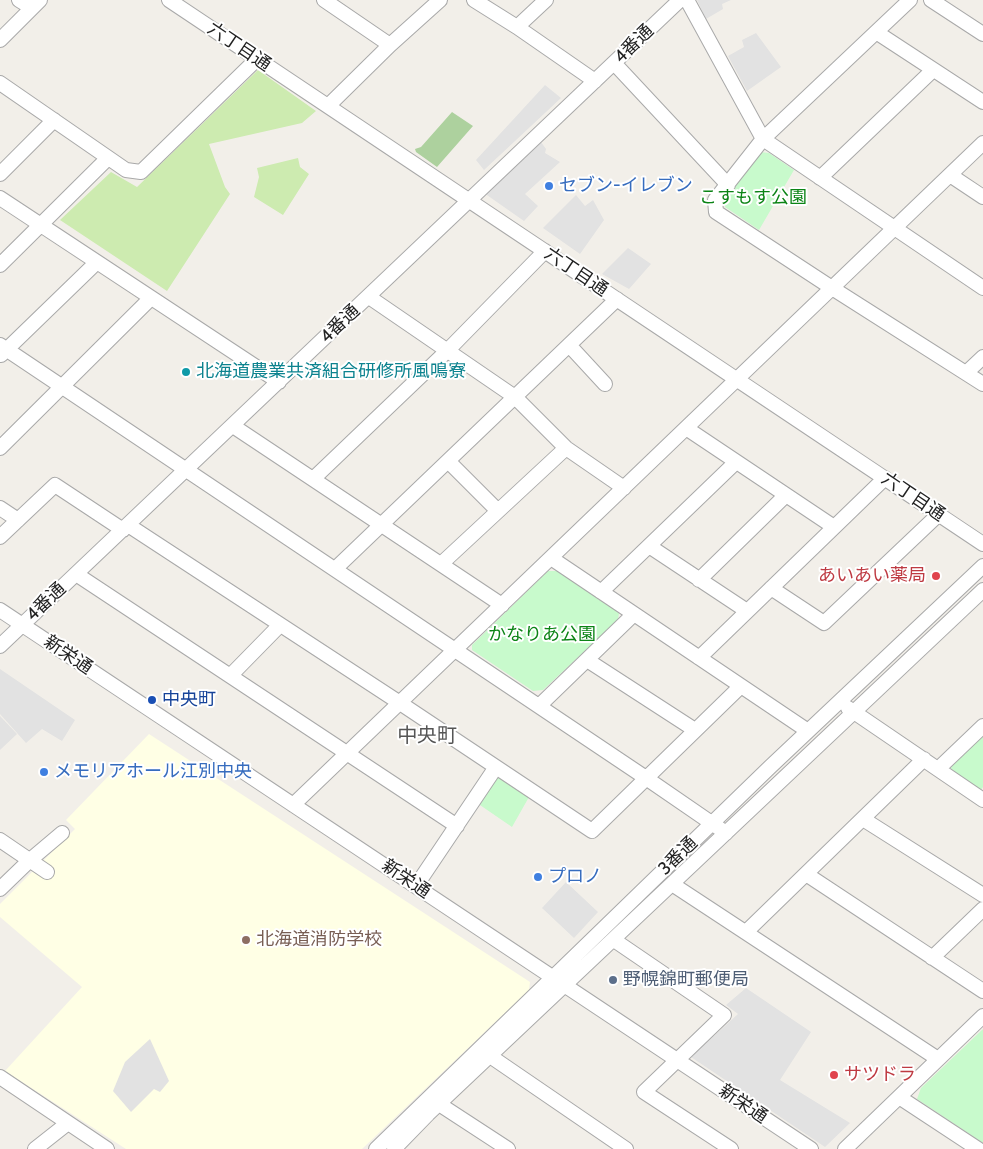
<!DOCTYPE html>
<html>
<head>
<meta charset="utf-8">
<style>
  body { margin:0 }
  canvas { display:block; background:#f2efe9 }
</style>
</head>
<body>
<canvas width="983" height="1149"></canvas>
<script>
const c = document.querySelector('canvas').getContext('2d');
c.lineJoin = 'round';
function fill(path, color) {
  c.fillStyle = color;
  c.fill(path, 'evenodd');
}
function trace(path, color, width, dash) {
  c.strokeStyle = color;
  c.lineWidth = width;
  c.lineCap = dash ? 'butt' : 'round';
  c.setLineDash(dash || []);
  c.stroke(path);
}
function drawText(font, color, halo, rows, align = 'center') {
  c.font = font + ' Cabin,"Noto Sans JP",sans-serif';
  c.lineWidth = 4;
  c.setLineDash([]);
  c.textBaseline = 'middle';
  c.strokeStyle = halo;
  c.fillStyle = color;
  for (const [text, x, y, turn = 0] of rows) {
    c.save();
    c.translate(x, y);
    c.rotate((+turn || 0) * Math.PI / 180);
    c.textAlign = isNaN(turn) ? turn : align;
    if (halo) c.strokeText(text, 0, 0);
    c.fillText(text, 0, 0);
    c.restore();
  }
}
const education = new Path2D(`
  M149 734 530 982 529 990 362 1149H126L5 1071 82 987 0 917V904L75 829 66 820Z`);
const grass = new Path2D(`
  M258 70 316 111 302 123 209 144 225 187 230 194 167 291 60 220 111 172 137 187Z
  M298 158 300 167 309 174 283 215 254 197 259 177 257 168Z`);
const forest = new Path2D(`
  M452 112 473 126 437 167 416 152 415 149 421 147Z`);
const park = new Path2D(`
  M760 152 769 153 794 170 759 230 725 207 724 199Z
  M548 571H557L619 613 618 620 543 690 533 691 472 650V645Z
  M983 734V787L981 790 951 769 952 764Z
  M498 776 529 797 512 827 477 803Z
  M983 1029V1143L917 1099 921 1088Z`);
const parking = new Path2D(`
  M697 0H731L722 4 723 9 706 19Z
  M756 33 781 67 747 91 728 56 744 47 742 40Z
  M545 85 561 98 484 170 476 160Z
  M538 138 546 149 545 153 560 162 525 194 538 206 524 221 484 193Z
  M576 195 585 206 593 200 604 220 580 254 543 228Z
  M628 248 651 264 629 289 602 274Z
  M0 669 75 720 62 741 42 729 26 743 0 714Z
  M0 716 17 734 0 750Z
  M566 882 598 912 574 938 542 908Z
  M746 988 811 1032 780 1080 850 1123 825 1147 691 1057 738 1014 726 1005Z
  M150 1039 169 1081 160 1092 154 1089 131 1112 113 1091 125 1062Z`);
const minor = new Path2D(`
  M19 0 32 8
  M169 0 983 544
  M324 0 390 45
  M474 0 517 27 595 81
  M687 0 763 139 983 288
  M910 0 763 139 715 200 716 212 832 288 983 384
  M931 0 983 34
  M517 27 546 0
  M876 32 983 102
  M0 40 40 0
  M614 63 728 185
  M0 83 126 170 141 172 257 59
  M328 106 390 45 440 0
  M0 174 54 120
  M950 175 983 197
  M820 178 933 70
  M0 198 279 382
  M0 265 108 158
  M369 297 515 397 566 448 624 488
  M0 345 646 778 726 833
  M569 345 605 384
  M1 355 97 262
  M966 373 983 357
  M233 426 502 605
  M686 428 834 527
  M0 448 151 298
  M448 461 498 511
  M313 479 447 351 545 251
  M0 508 18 520
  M128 525 400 703 592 831 741 686
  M0 537 55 485 123 530
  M649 546 747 611
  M551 558 808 731
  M441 564 566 448
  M335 569 617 299
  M76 574 457 826
  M699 580 786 495
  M771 588 824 623 939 514
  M601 592 736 462
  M0 610 811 1149
  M0 646 680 0
  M699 658 885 478
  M587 660 695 730
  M231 675 280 625
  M539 706 634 614
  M848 708 983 800
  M938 769 983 726
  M293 805 983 143
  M863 819 983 895
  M0 840 47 872
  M806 874 983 991
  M672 884 938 1059
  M416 886 496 767
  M0 889 30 860 62 833
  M746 932 924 759
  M614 940 724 1015 644 1092 731 1149
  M932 958 983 909
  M490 1056 626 1149
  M0 1077 107 1149
  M899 1097 978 1149
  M439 1104 508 1149
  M35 1149 68 1123
  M376 1149 770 767 983 566
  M394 1149 428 1114 983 590
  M845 1149 983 1016`);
const markers = [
  [549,186,5,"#3f7fe0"],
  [186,372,5,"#0f9aa8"],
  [936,576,5,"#e0444e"],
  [152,700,5,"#1a4fb4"],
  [44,772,5,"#3f7fe0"],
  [538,877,5,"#3f7fe0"],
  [246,940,5,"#8d6e63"],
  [613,980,5,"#5c6f8a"],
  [834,1075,5,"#e0444e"]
];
const streetNames = [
  ["4番通",634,44,-44],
  ["六丁目通",239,47,34],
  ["六丁目通",576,272,34],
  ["4番通",340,324,-43],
  ["六丁目通",913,497,34],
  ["4番通",46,602,-43],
  ["新栄通",68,655,34],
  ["3番通",678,856,-44],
  ["新栄通",406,879,34],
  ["新栄通",743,1104,34]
];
const shopNames = [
  ["セブン-イレブン",559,186],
  ["メモリアホール江別中央",54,772],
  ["プロノ",548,877]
];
const parkNames = [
  ["こすもす公園",753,198],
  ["かなりあ公園",542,635]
];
const cultureNames = [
  ["北海道農業共済組合研修所風鳴寮",196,372]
];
const healthNames = [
  ["あいあい薬局",926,576],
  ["サツドラ",844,1075,"left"]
];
const transitNames = [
  ["中央町",162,700]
];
const educationNames = [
  ["北海道消防学校",256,940]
];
const serviceNames = [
  ["野幌錦町郵便局",623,980]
];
const quarterNames = [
  ["中央町",427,736]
];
fill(education, '#ffffe5');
fill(grass, '#cdebb0');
fill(forest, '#add19e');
fill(park, '#c8facc');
fill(parking, '#e2e2e2');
trace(minor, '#a9a9a9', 16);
trace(minor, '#fff', 14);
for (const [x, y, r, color] of markers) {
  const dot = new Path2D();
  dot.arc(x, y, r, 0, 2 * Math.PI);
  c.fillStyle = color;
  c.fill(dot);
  trace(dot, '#fff', 2);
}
drawText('18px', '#222', '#fff', streetNames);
drawText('18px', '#366cbe', '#fff', shopNames, 'left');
drawText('18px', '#0c8416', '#fff', parkNames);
drawText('18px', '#0d838f', '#fff', cultureNames, 'left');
drawText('18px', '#be3a42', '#fff', healthNames, 'right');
drawText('18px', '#164399', '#fff', transitNames, 'left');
drawText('18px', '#785e54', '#fff', educationNames, 'left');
drawText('18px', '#4e5e75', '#fff', serviceNames, 'left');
drawText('20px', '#555', '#fff', quarterNames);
</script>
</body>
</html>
